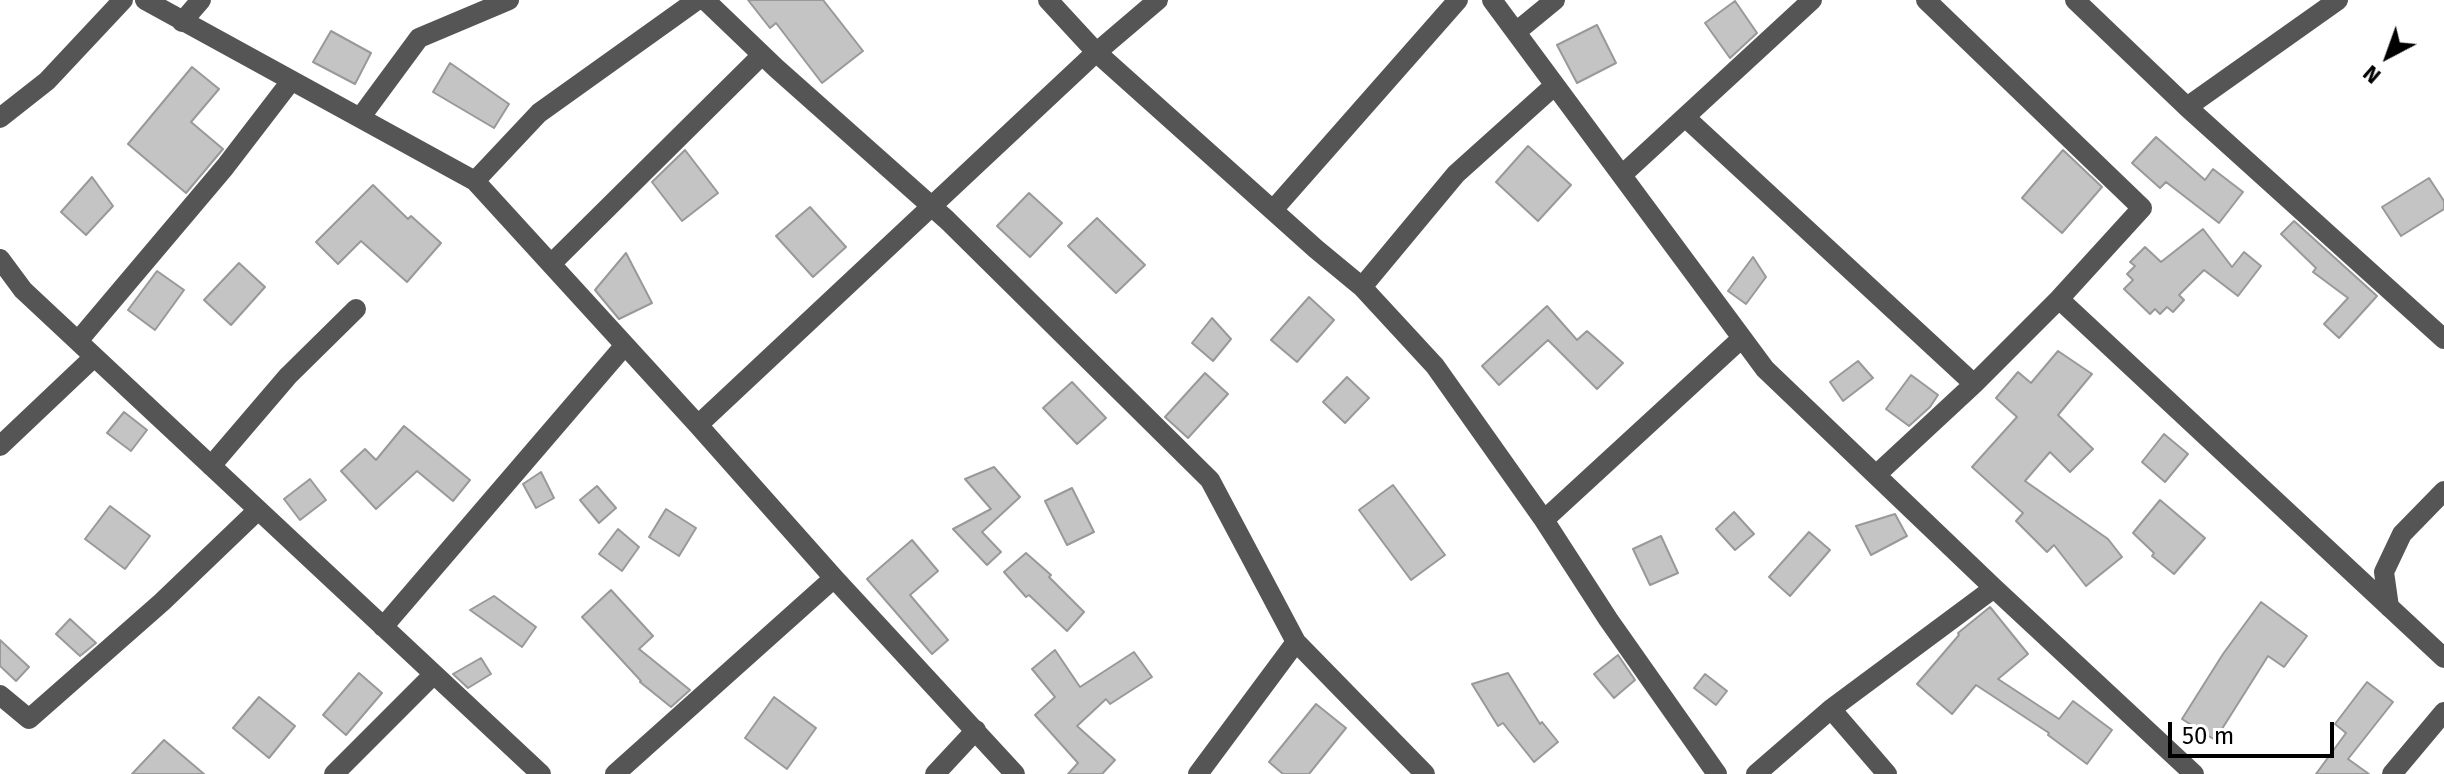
<!DOCTYPE html>
<html>
<head>
<meta charset="utf-8">
<style>
  body { margin:0 }
  #map { position:relative; width:2444px; height:774px; overflow:hidden; background:#fff; font-family:"Fira Sans",sans-serif }
  canvas { display:block }
  .north { position:absolute; left:2348px; top:16px; width:80px; height:80px; -webkit-text-stroke:6px #fff; paint-order:stroke; rotate:221deg; font-size:22px; font-weight:700; line-height:32px; text-align:center; color:#000 }
  .north::after { content:''; display:block; margin:auto; width:28px; height:36px; background:#000; clip-path:polygon(50% 0,100% 100%,50% 72%,0 100%) }
  .scale { position:absolute; left:2168px; top:722px; width:166px; height:36px; box-sizing:border-box; border:4px solid #000; border-top:0; padding-left:10px; font-size:24px; line-height:28px; white-space:nowrap; color:#000; -webkit-text-stroke:6px #fff; paint-order:stroke }
</style>
</head>
<body>
<div id="map">
<canvas width="2444" height="774"></canvas>
<div class="north">N</div>
<div class="scale">50 m</div>
</div>
<script>
const c = document.querySelector('canvas').getContext('2d');
c.lineJoin = 'round';
function fill(path, color) {
  c.fillStyle = color;
  c.fill(path, 'evenodd');
}
function trace(path, color, width, dash) {
  c.strokeStyle = color;
  c.lineWidth = width;
  c.lineCap = dash ? 'butt' : 'round';
  c.setLineDash(dash || []);
  c.stroke(path);
}
const building = new Path2D(`
  M748 0H823L863 51 822 83 776 23 770 28Z
  M1735 1 1757 33 1730 58 1705 23Z
  M1597 25 1616 63 1577 83 1557 45Z
  M331 31 371 53 355 84 313 62Z
  M450 63 509 104 494 128 433 92Z
  M192 67 219 89 191 122 223 149 186 193 128 144Z
  M2156 137 2205 180 2213 169 2243 192 2219 223 2166 182 2160 188 2132 163Z
  M1528 146 1571 185 1538 221 1496 182Z
  M685 150 718 193 682 221 652 182Z
  M2063 150 2102 187 2062 233 2022 198Z
  M92 177 113 206 86 235 61 212Z
  M2429 178 2444 201V209L2401 236 2382 207Z
  M373 185 408 219 411 216 441 243 407 282 361 241 338 264 316 242Z
  M1029 193 1062 223 1030 257 997 226Z
  M810 207 846 247 813 277 776 236Z
  M1097 218 1145 265 1116 293 1068 246Z
  M2294 221 2377 296 2339 338 2324 324 2348 298 2313 272 2316 268 2281 234Z
  M2203 229 2232 267 2244 252 2261 266 2238 296 2204 270 2179 295 2184 300 2173 312 2167 307 2160 314 2155 309 2150 314 2124 289 2133 280 2127 274 2135 266 2130 262 2145 247 2161 262Z
  M626 253 652 303 619 319 595 290Z
  M1753 257 1766 277 1746 304 1728 291Z
  M239 263 265 287 231 325 204 300Z
  M157 271 184 290 155 330 128 310Z
  M1309 297 1334 320 1297 362 1271 340Z
  M1547 306 1577 340 1587 331 1623 363 1597 389 1548 340 1499 385 1482 366Z
  M1212 318 1231 339 1213 361 1192 343Z
  M2058 351 2092 374 2058 415 2093 449 2070 472 2050 452 2025 481 2108 539 2122 557 2086 586 2054 545 2047 552 2016 521 2023 513 1972 467 2017 417 1996 398 2018 372 2031 383Z
  M1858 361 1873 378 1843 401 1830 382Z
  M1205 373 1228 394 1188 438 1165 417Z
  M1911 375 1938 395 1930 407 1909 426 1886 409Z
  M1347 377 1369 398 1345 423 1323 402Z
  M1072 382 1106 418 1077 444 1043 408Z
  M124 412 147 430 131 451 107 433Z
  M404 426 470 480 453 501 417 471 376 509 341 471 365 449 376 460Z
  M2164 434 2188 454 2165 482 2142 462Z
  M994 467 1020 497 982 532 1001 552 987 565 953 529 991 509 965 479Z
  M541 472 554 498 536 508 523 484Z
  M310 479 326 500 300 520 284 499Z
  M1393 485 1445 555 1411 580 1359 510Z
  M597 486 616 508 599 523 580 500Z
  M1072 488 1094 532 1067 545 1045 501Z
  M2160 500 2205 538 2174 574 2152 556 2154 553 2133 533Z
  M110 506 150 536 125 569 85 539Z
  M666 509 696 528 679 556 649 537Z
  M1734 512 1754 534 1735 550 1716 529Z
  M1895 514 1907 536 1871 555 1856 526Z
  M618 529 639 547 622 571 599 554Z
  M1809 532 1830 550 1790 596 1769 577Z
  M1661 536 1678 573 1650 585 1633 549Z
  M912 540 938 571 910 595 948 640 932 654 867 579Z
  M1026 553 1051 575 1049 577 1084 612 1067 631 1029 595 1026 597 1004 572Z
  M611 590 653 636 639 649 690 690 671 707 640 682 641 681 582 617Z
  M494 596 536 627 522 647 470 610Z
  M2261 602 2307 636 2284 667 2268 656 2215 740 2182 719 2223 654Z
  M1990 607 2028 654 1998 679 2059 719 2073 701 2112 730 2087 764 2048 735 2049 733 1976 685 1952 714 1917 684 1959 635 1958 633Z
  M70 619 96 643 80 656 56 634Z
  M0 640 29 667 16 681 0 666Z
  M1055 650 1080 687 1134 652 1152 677 1110 704 1106 699 1077 726 1115 760 1102 774H1068L1078 763 1035 715 1055 697 1032 669Z
  M1618 655 1635 680 1614 698 1594 674Z
  M481 658 491 674 468 688 453 674Z
  M359 673 382 693 346 735 323 715Z
  M1508 673 1540 724 1542 722 1558 742 1534 762 1503 723 1498 726 1472 684Z
  M1705 674 1727 691 1716 705 1694 688Z
  M2367 682 2393 702 2348 759 2369 774H2316L2346 733 2335 724Z
  M259 697 295 726 269 758 233 728Z
  M774 697 816 728 787 769 745 738Z
  M1316 704 1346 728 1309 774H1283L1269 762Z
  M164 740 204 774H132Z`);
const minor = new Path2D(`
  M145 0 475 181 698 425 834 578 1015 774
  M705 0 776 68 947 220 1210 480 1296 642 1425 774
  M1048 0 1096 52 1316 249 1362 287 1435 366 1544 520 1608 619 1717 774
  M1492 0 1765 369 1994 588 2194 774
  M2075 0 2187 107 2444 339
  M182 22 201 0
  M1516 32 1555 0
  M2187 107 2338 0
  M1685 117 1974 384
  M0 118 47 81 123 0
  M360 118 419 38 509 0
  M1622 175 1812 0
  M475 181 539 113 697 0
  M1273 210 1458 0
  M0 259 23 290 541 774
  M551 264 762 55
  M1362 287 1456 174 1555 85
  M2059 299 2444 658
  M78 341 225 167 291 81
  M698 425 1091 57 1158 0
  M0 446 94 357
  M211 466 288 376 356 309
  M1876 475 1974 384 2059 299 2142 208 1926 0
  M1544 520 1742 338
  M2389 607 2384 572 2402 534 2444 491
  M383 627 625 345
  M0 695 29 719 162 602 258 510
  M1831 709 1887 774
  M334 774 434 674
  M615 774 834 578
  M935 774 976 730
  M1198 774 1296 642
  M1756 774 1831 709 1994 588
  M2392 774 2444 712`);
fill(building, '#c4c4c4');
trace(building, '#999', 2);
trace(minor, '#555', 20);
</script>
</body>
</html>
